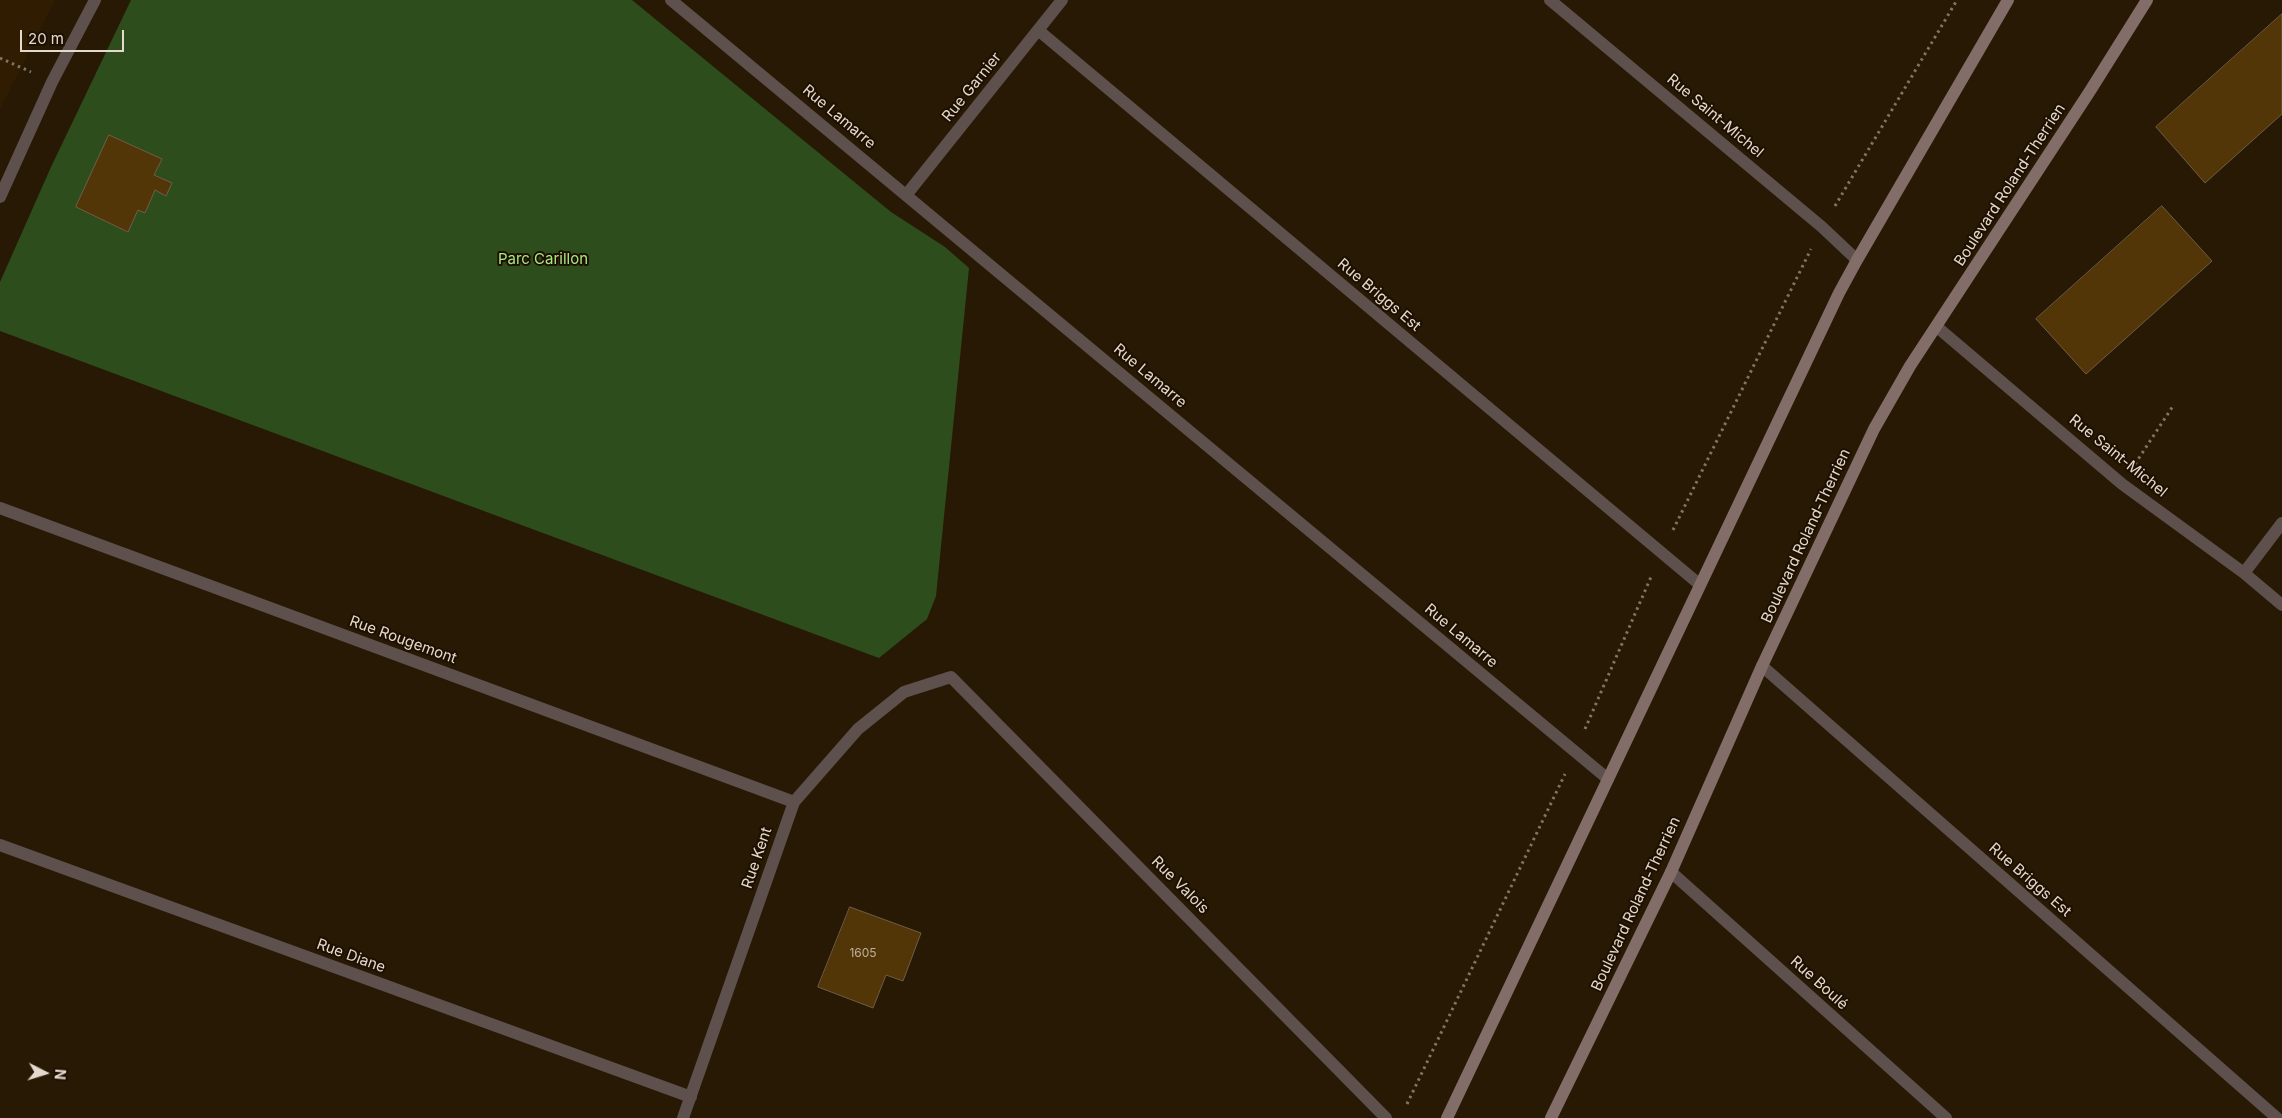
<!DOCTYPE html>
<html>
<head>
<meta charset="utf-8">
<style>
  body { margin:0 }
  #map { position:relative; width:2282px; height:1118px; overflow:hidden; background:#281904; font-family:Inter,sans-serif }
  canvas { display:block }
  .north { position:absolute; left:20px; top:1048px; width:50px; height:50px; -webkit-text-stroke:4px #1e1000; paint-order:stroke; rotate:95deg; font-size:14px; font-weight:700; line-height:20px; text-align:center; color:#e3d9cc }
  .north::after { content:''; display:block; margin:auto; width:18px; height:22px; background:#e3d9cc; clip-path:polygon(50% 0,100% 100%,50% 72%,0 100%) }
  .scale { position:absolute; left:20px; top:30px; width:104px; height:22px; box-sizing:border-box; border:2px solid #e3d9cc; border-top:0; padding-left:6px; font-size:15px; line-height:18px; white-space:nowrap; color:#e3d9cc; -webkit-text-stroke:4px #1e1000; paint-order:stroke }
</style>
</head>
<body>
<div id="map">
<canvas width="2282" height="1118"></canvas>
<div class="north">N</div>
<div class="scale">20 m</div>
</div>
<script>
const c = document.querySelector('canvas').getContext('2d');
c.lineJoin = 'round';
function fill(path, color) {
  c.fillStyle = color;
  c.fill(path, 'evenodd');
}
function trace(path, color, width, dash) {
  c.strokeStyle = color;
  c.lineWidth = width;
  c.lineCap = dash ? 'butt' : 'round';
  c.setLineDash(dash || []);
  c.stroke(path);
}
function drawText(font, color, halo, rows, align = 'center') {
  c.font = font + ' Inter,sans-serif';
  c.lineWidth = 4;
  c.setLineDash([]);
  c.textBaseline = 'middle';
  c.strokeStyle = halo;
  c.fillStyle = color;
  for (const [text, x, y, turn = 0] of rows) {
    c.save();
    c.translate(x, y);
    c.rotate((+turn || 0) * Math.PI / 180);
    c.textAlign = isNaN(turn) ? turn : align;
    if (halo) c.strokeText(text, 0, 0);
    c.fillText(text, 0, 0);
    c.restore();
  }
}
const built = new Path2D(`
  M0 0H55L0 109Z`);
const green = new Path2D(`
  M131 0H632L891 212 945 247 969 268 936 596 927 619 879 658 0 331V282L51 167Z`);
const building = new Path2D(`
  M2282 14V114L2205 183 2156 127Z
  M109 135 162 159 154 175 172 183 166 196 155 190 145 213 138 210 128 232 76 207Z
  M2162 206 2212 261 2086 374 2036 319Z
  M850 907 921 933 903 981 886 975 873 1008 818 987Z`);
const path = new Path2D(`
  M0 58 31 72
  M1835 206 1957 0
  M2135 464 2173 406
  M1673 530 1811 249
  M1585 729 1651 577
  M1407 1104 1565 774`);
const street = new Path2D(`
  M671 0 1608 779
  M1550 0 1822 227 1857 260
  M1038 30 1699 584
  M907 194 1062 0
  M0 197 52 82 95 0
  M1937 327 2122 484 2244 573 2282 605
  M0 508 794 802
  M2244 573 2282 523
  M1762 666 2277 1118
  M0 845 691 1097
  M1671 872 1946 1118
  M683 1118 794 802 858 729 904 692 951 677 1386 1118`);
const secondary = new Path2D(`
  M1447 1118 1839 293 1857 260 2008 0
  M1551 1118 1671 872 1762 666 1874 429 1910 366 2090 91 2147 0`);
const numberNames = [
  ["1605",863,953]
];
const streetNames = [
  ["Rue Garnier",972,87,-51],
  ["Rue Saint-Michel",1715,116,40],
  ["Rue Lamarre",839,117,40],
  ["Boulevard Roland-Therrien",2010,185,-57],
  ["Rue Briggs Est",1379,295,40],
  ["Rue Lamarre",1150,376,40],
  ["Rue Saint-Michel",2118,456,39],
  ["Boulevard Roland-Therrien",1806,536,-65],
  ["Rue Lamarre",1461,636,40],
  ["Rue Rougemont",403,640,20],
  ["Rue Kent",757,858,-71],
  ["Rue Briggs Est",2030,880,41],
  ["Rue Valois",1180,885,45],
  ["Boulevard Roland-Therrien",1636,904,-65],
  ["Rue Diane",351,956,20],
  ["Rue Boulé",1819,983,42]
];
const parkNames = [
  ["Parc Carillon",543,259]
];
fill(built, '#301d01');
fill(green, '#2e4d1c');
fill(building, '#523608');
trace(building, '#6f5d46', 1);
trace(path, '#817463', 3, [2.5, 4]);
trace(street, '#5d504d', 12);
trace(secondary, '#836d68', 12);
drawText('12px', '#bfb09b', null, numberNames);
drawText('15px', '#e3d9cc', '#1e1000', streetNames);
drawText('15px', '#a6e783', '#1e1000', parkNames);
</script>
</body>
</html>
